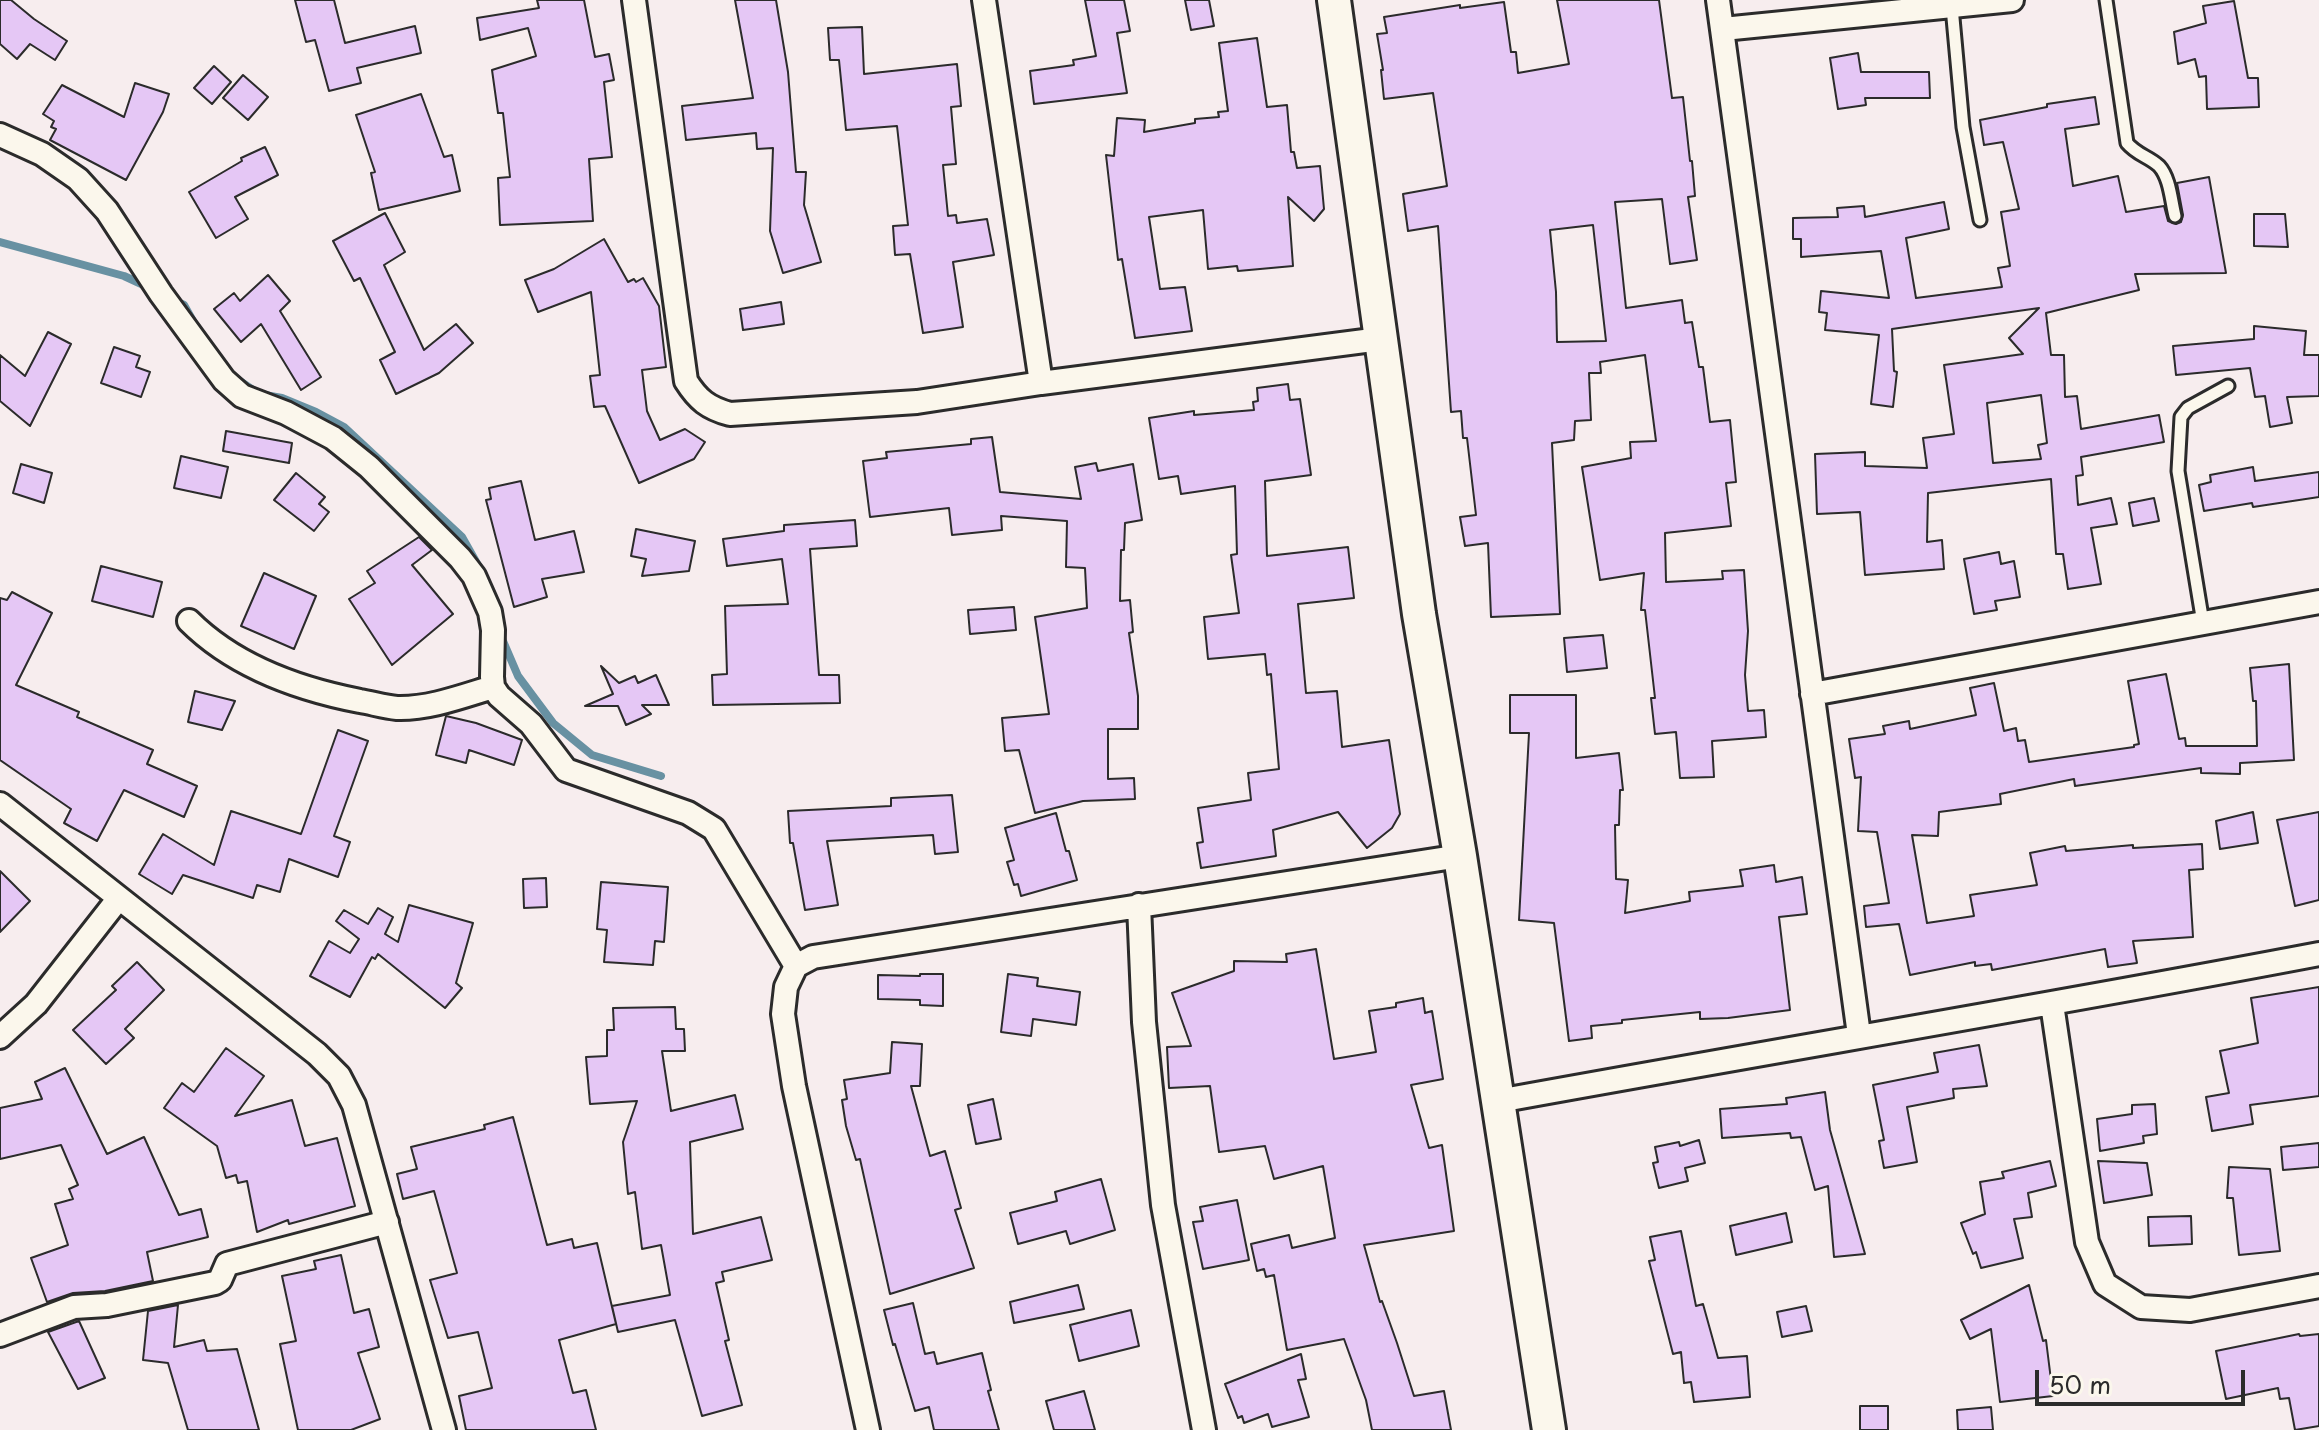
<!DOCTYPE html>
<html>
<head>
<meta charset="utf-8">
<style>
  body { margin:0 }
  #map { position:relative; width:2319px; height:1430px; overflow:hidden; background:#f7edee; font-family:"Playpen Sans",sans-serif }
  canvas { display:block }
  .scale { position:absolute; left:2035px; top:1370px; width:210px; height:36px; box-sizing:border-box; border:4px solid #2b2b2b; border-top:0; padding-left:10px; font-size:24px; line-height:28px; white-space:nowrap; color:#2b2b2b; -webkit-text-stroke:6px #fbf7ec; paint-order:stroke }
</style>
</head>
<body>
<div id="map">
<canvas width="2319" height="1430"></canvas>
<div class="scale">50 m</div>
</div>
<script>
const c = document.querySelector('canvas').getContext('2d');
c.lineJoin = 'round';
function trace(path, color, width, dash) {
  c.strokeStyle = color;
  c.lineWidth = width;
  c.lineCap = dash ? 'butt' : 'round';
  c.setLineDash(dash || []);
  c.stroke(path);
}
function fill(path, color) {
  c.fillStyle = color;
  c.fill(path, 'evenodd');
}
const stream = new Path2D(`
  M0 242 124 276 150 288
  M173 300 184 305 193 321
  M237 379 259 394 282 398 316 412 344 427 462 537 479 567
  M500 634 518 676 553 723 592 755 661 776`);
const building = new Path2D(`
  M0 0H11L34 19 67 41 55 60 30 44 17 59 0 44Z
  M295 0H334L345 43 415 26 421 53 357 68 361 83 329 91 315 40 306 42Z
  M537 0H584L595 57 609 54 614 80 604 82 612 157 589 159 593 221 500 225 498 178 510 177 503 113H498L492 70 536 56 528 28 480 40 477 18 539 8Z
  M735 0H776L788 72 796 172H806L804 205 821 262 783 273 770 231 773 148 757 149 756 133 686 140 682 106 753 98Z
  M1085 0H1124L1130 31 1117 33 1127 93 1034 104 1030 71 1074 65 1073 60 1096 56Z
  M1185 0H1209L1214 26 1191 30Z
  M1557 0H1659L1672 98 1683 97 1690 161H1692L1695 196 1688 197 1697 260 1670 264 1662 199 1615 202 1626 308 1682 300 1685 323 1692 322 1699 367H1703L1710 422 1730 420 1736 482 1726 483 1731 526 1665 533 1666 582 1723 579 1722 571 1744 570 1748 631 1745 675 1748 711 1764 710 1766 737 1712 741 1714 777 1680 778 1676 732 1655 734 1651 698H1655L1645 610H1641L1644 573 1600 580 1582 467 1631 458 1630 442 1656 441 1645 355 1600 362 1601 373H1589L1591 420 1575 421 1574 440 1552 443 1560 614 1491 617 1488 543 1465 546 1460 517 1476 515 1467 438H1463L1461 411 1451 412 1438 226 1408 231 1403 194 1447 186 1433 93 1384 99 1381 70H1383L1377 34 1387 33 1384 17 1460 5V8L1504 2 1511 52H1516L1518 73 1569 64ZM1593 225 1606 341 1557 342 1556 292 1550 230Z
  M2234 1 2248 78H2258L2259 107 2207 109 2206 76 2199 77 2195 59 2178 64 2174 32 2206 23 2203 6Z
  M862 27 864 74 957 64 961 106 951 107 956 164 943 165 948 216 956 215 957 223 987 219 994 255 953 262 963 327 923 333 910 254 895 255 893 226 908 225 897 126 846 130 839 60H830L828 28Z
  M1257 38 1267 107 1287 105 1291 152H1294L1297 168 1320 166 1324 209 1314 221 1288 197 1293 266 1238 271 1237 266 1208 269 1203 210 1149 217 1160 289 1185 287 1192 331 1135 338 1122 259 1118 260 1106 155 1114 156 1117 118 1145 120 1144 132 1195 123V119L1219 117 1218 112 1228 111 1219 43Z
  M1858 53 1861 72H1929L1930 98H1865L1866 105 1838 109 1830 58Z
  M214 66 231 82 212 104 194 88Z
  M243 75 268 97 248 120 223 98Z
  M135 83 169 94 163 112 126 180 50 140 56 129 51 127 54 121 43 114 62 85 124 117Z
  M421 94 444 157 452 155 460 191 379 210 371 173 375 172 356 115Z
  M2095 97 2099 124 2065 129 2073 186 2118 176 2126 212 2164 206 2168 221 2176 224 2181 222 2183 215 2177 183 2209 177 2226 273 2135 274 2139 290 2046 313 2051 355H2064L2065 397 2077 396 2081 429 2159 415 2164 442 2081 457 2083 475 2076 476 2078 505 2111 498 2117 524 2091 528 2101 584 2068 589 2063 554H2056L2051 479 1928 493 1927 542 1942 540 1944 569 1865 575 1860 512 1817 514 1815 454 1865 452V466L1927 468 1923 438 1954 434 1944 365 2023 354 2009 338 2039 308 1892 329 1894 371 1897 372 1893 407 1871 404 1879 335 1825 330 1827 313 1819 312 1821 291 1889 298 1881 251 1801 257V239H1793V218L1838 217 1837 208 1864 206 1865 217 1944 202 1949 229 1906 238 1916 298 2002 287 1998 268 2010 266 2001 212 2019 209 2003 142 1984 145 1980 120 2047 107V104ZM2041 395 2047 443 2038 445 2041 459 1993 463 1987 403Z
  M265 147 278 175 235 197 248 219 216 238 189 192 242 161 241 158Z
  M385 213 405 252 384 265 424 350 456 324 473 343 439 373 396 394 380 360 395 352 360 278 354 281 333 241Z
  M2254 214H2285L2288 247 2254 246Z
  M604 239 628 282 634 279 636 282 643 278 659 306 666 367 642 370 647 411 660 440 685 429 705 442 694 459 639 483 605 406 594 407 590 376 600 375 591 292 538 312 525 280 554 269Z
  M268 275 290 301 280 311 321 377 301 390 261 324 241 342 214 309 234 293 240 301Z
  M781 302 784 324 743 330 740 309Z
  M2254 326 2306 331 2304 355H2319V396L2287 397 2292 423 2270 427 2265 396 2255 397 2250 368 2176 375 2173 346 2254 339Z
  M48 332 71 344 30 426 0 401V355L25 376Z
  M114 347 140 356 136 367 150 372 141 397 101 383Z
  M1288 384 1290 400 1300 399 1311 475 1265 481 1267 556 1348 547 1354 598 1298 604 1306 693 1337 691 1342 747 1389 740 1400 814 1392 828 1367 848 1338 812 1273 830 1276 856 1201 868 1197 843 1203 842 1198 808 1251 800 1248 773 1279 769 1271 674 1267 675 1265 654 1208 659 1204 617 1239 613 1231 555 1237 554 1235 486 1181 494 1178 476 1159 479 1149 418 1194 411V415L1254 410 1253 402 1258 401 1257 388Z
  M226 431 292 443 289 463 223 451Z
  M992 437 1000 492 1081 499 1075 467 1096 463 1098 471 1133 464 1142 520 1125 523 1124 550H1121L1120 601 1130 600 1133 632 1129 633 1138 696V729H1108V779L1134 778 1135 799 1083 801 1035 813 1019 750 1005 751 1002 718 1049 714 1035 617 1087 608 1085 568 1066 567 1067 521 1001 516 1002 530 952 535 949 508 870 517 863 461 887 458 886 452 971 444V439Z
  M181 456 228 467 221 498 174 488Z
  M21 464 52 473 44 503 13 493Z
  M2253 467 2255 481 2319 472V497L2253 507 2252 503 2204 511 2199 485 2211 482 2210 475Z
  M296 473 325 497 319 504 329 512 314 531 274 500Z
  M521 481 535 540 574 531 584 572 542 579 547 597 514 607 486 500 491 499 489 488Z
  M2154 498 2159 521 2133 526 2129 503Z
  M855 520 857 546 810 549 819 675H839L840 703 713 705 712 675 727 674 725 606 788 604 782 559 727 566 723 539 784 531V525Z
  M636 529 695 541 689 571 642 576 646 559 631 556Z
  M419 537 432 550 412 565 453 614 392 665 349 599 375 583 367 571Z
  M1999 552 2001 564 2014 561 2020 597 1995 601 1997 610 1974 614 1964 559Z
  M101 566 162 582 153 617 92 601Z
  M264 573 316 596 294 649 241 626Z
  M12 592 52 613 16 685 79 712 77 717 153 750 147 764 197 786 184 817 124 790 97 841 64 823 71 809 0 760V598L7 600Z
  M1014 607 1016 630 970 634 968 610Z
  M1603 635 1607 668 1567 672 1564 638Z
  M2289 664 2294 760 2240 763V774L2201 773V768L2075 786 2074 779 2000 794 2001 804 1939 812 1938 836 1912 835 1927 923 1974 916 1970 895 2037 885 2030 853 2065 846 2066 851 2133 845V848L2202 844 2203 869 2189 870 2193 937 2133 941 2137 963 2108 967 2105 949 1992 970 1991 964 1975 966V962L1910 975 1899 924 1866 927 1864 906 1889 903 1877 832 1858 831 1861 777 1855 778 1849 739 1885 734 1883 726 1909 721 1910 729 1976 715 1970 688 1994 683 2004 731 2016 728 2018 741 2025 740 2029 762 2134 747V745L2139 744 2128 681 2166 674 2179 739 2185 738 2186 746H2257L2256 701H2253L2250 668Z
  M601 666 619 683 635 676 638 683 656 675 669 705H642L651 714 626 725 618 706H585L613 694Z
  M195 691 235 701 222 730 188 722Z
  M1510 695H1576V758L1619 753 1623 790H1620L1619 825H1615L1616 879 1628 880 1625 913 1690 901 1689 892 1743 886 1740 870 1774 865 1776 882 1802 877 1807 914 1779 917 1790 1010 1728 1018 1700 1019V1012L1622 1020V1023L1591 1026 1592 1038 1569 1041 1554 923 1519 920 1529 733H1510Z
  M446 716 476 723 522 740 514 765 469 750 466 763 436 755Z
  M338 730 368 741 334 836 350 842 338 877 289 859 280 892 257 885 253 898 183 875 172 894 139 874 163 834 214 865 231 811 301 834Z
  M952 795 958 852 935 854 933 835 827 841 838 905 805 910 793 843H790L788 811 891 806V798Z
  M2253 812 2258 843 2220 849 2216 821Z
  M2319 812V900L2295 906 2277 820Z
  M1056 813 1066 851H1069L1077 880 1021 896 1018 884 1014 885 1007 862 1014 860 1005 828Z
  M0 871 30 901 0 932Z
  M546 878 547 907 524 908 523 879Z
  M601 882 668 887 664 942 655 941 653 965 604 962 607 930 597 929Z
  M409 905 473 923 456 983 462 988 445 1008 378 954 375 959 372 957 350 997 310 976 329 941 350 953 359 939 336 921 344 910 368 924 378 908 393 917 385 934 398 942Z
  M1316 949 1334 1059 1376 1052 1369 1011 1396 1007V1003L1423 998 1425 1013 1432 1011 1443 1079 1411 1085 1429 1148 1442 1145 1454 1231 1364 1245 1380 1302 1382 1301 1397 1343 1414 1396 1444 1391 1451 1430H1372L1366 1400 1344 1339 1287 1350 1274 1275 1266 1277 1264 1269 1257 1271 1251 1244 1289 1235 1292 1248 1335 1238 1323 1166 1274 1179 1265 1146 1219 1152 1210 1086 1169 1088 1167 1047 1191 1046 1172 993 1234 971V961L1287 962 1286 954Z
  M137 962 164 990 125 1029 134 1038 106 1064 73 1030 116 990 112 986Z
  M920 974H943V1006L920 1005V1000L878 999V975L920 976Z
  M1008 974 1038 978 1037 986 1080 992 1076 1025 1033 1019 1031 1036 1001 1032Z
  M2319 987V1096L2250 1105 2253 1124 2212 1131 2206 1097 2229 1093 2220 1051 2258 1043 2251 998Z
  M675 1007 676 1029H684L685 1051H662L671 1111 735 1095 743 1129 690 1142 693 1234 761 1217 772 1260 722 1272 724 1281 716 1283 729 1340 725 1341 742 1405 702 1416 675 1320 618 1332 612 1306 670 1295 661 1245 642 1249 635 1192 628 1194 623 1142 637 1101 590 1104 586 1057 607 1056V1030H614L613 1008Z
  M892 1042 922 1044 920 1086H911L930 1156 945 1151 961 1208 955 1210 974 1268 890 1294 860 1159 856 1160 846 1126 842 1100 847 1099 844 1080 890 1073Z
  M1979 1045 1987 1086 1953 1089 1954 1098 1907 1107 1917 1162 1884 1168 1879 1141 1884 1140 1873 1085 1938 1072 1934 1053Z
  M226 1048 264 1076 235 1116 292 1100 305 1146 337 1138 355 1206 289 1224 288 1220 257 1232 247 1181 238 1183 236 1175 226 1178 217 1146 164 1108 182 1083 194 1092Z
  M65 1068 107 1154 144 1137 179 1215 201 1209 208 1237 147 1252 153 1281 105 1291 73 1293 47 1302 31 1258 68 1245 55 1204 73 1199 69 1189 78 1185 61 1145 0 1159V1108L42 1099 35 1082Z
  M1825 1092 1830 1130 1865 1254 1834 1257 1828 1186 1815 1190 1801 1137 1791 1138 1790 1133 1722 1138 1720 1109 1787 1104 1786 1098Z
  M993 1099 1001 1139 976 1144 968 1105Z
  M2155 1104 2157 1134 2143 1136 2144 1143 2100 1151 2097 1119 2132 1114V1105Z
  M513 1117 547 1245 572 1239 574 1248 597 1243 616 1324 559 1340 573 1393 586 1390 596 1430H466L459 1396 492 1388 478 1332 448 1338 430 1280 457 1273 434 1191 403 1199 397 1174 417 1169 411 1147 485 1129 484 1125Z
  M1699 1140 1705 1163 1685 1168 1688 1181 1659 1188 1653 1163 1658 1162 1655 1147 1679 1142 1680 1146Z
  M2319 1143V1167L2283 1170 2281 1147Z
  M2050 1161 2056 1186 2028 1193 2032 1217 2014 1219 2023 1258 1981 1268 1976 1252 1973 1254 1961 1223 1985 1214 1980 1182 2004 1178 2002 1172Z
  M2098 1161 2147 1163 2152 1195 2104 1203Z
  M2229 1167 2270 1169 2280 1251 2239 1255 2233 1198H2227Z
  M1101 1179 1115 1230 1070 1244 1066 1231 1018 1244 1010 1213 1057 1201 1055 1192Z
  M1237 1200 1249 1260 1203 1269 1193 1222 1203 1221 1200 1207Z
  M1786 1213 1792 1242 1736 1255 1730 1226Z
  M2191 1216 2192 1244 2149 1246 2148 1217Z
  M1681 1231 1696 1306 1703 1304 1718 1358 1747 1356 1750 1397 1694 1402 1691 1382 1684 1383 1681 1352 1673 1354 1649 1261 1655 1260 1650 1237Z
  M341 1255 354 1313 369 1309 379 1347 358 1353 380 1419 351 1430H298L280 1344 296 1341 282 1276 316 1269 314 1261Z
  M1078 1285 1084 1309 1014 1323 1010 1302Z
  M2029 1285 2043 1341 2046 1340 2053 1396 2000 1402 1991 1329 1970 1339 1961 1320Z
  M913 1303 925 1354 934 1352 937 1364 982 1353 991 1390 988 1391 999 1430H934L929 1407 915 1411 895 1344 893 1345 884 1310Z
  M178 1305 174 1347 204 1340 207 1351 237 1349 259 1430H188L168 1363 143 1360 148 1311Z
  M1806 1306 1812 1331 1782 1337 1777 1312Z
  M1131 1310 1139 1346 1079 1361 1070 1325Z
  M79 1321 105 1378 78 1389 48 1332Z
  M2299 1334 2300 1336 2319 1334V1426L2295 1430 2289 1398 2280 1399 2278 1388 2226 1399 2216 1351Z
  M1301 1354 1306 1379 1298 1380 1309 1417 1272 1427 1268 1414 1244 1423 1242 1416 1238 1418 1225 1384Z
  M1084 1391 1095 1430H1054L1046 1401Z
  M1860 1406H1888V1430H1860Z
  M1991 1407 1993 1430H1958L1957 1410Z`);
const lane = new Path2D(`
  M2106 0 2127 143C2137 155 2148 156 2159 166 2170 178 2171 200 2175 216
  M1952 7 1963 127 1980 220
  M2203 623 2178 471 2181 417 2188 408 2228 386`);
const street = new Path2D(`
  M634 0 686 381C698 400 708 408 730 414L917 402 1041 383 1380 339
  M984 0 1041 383
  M1718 0 1859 1035
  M1723 29 2012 0
  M0 135 42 154 78 179 107 211 161 294 224 380 242 396 286 413 333 438 369 467 460 558 474 576 490 612 493 630 492 677 493 687 499 696 531 724 566 770 688 813 714 829 796 966
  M189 621C234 666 298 689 360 701 372 703 385 707 397 708 429 709 463 696 493 687
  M1812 694 2319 602
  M0 804 317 1054 339 1076 354 1105 444 1430
  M1139 905 1144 1022 1163 1205 1204 1430
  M2052 1004 2087 1242 2105 1284 2141 1307 2190 1310 2319 1286
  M0 1037 36 1004 119 898
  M1498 1101C1772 1051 2046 1006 2319 954
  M0 1335 74 1307 107 1305 215 1283 220 1280 227 1264 387 1222
  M868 1430 794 1086 783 1014 786 987 796 966 813 957 1460 856`);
const secondary = new Path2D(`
  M1334 0 1419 614 1460 856 1549 1430`);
trace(stream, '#6891a2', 8);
fill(building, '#e5c7f5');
trace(building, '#2b2b2b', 2);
trace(lane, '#2b2b2b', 17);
trace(street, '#2b2b2b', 28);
trace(secondary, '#2b2b2b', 38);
trace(lane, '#fbf7ec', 11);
trace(street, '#fbf7ec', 22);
trace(secondary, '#fbf7ec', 32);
</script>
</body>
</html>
